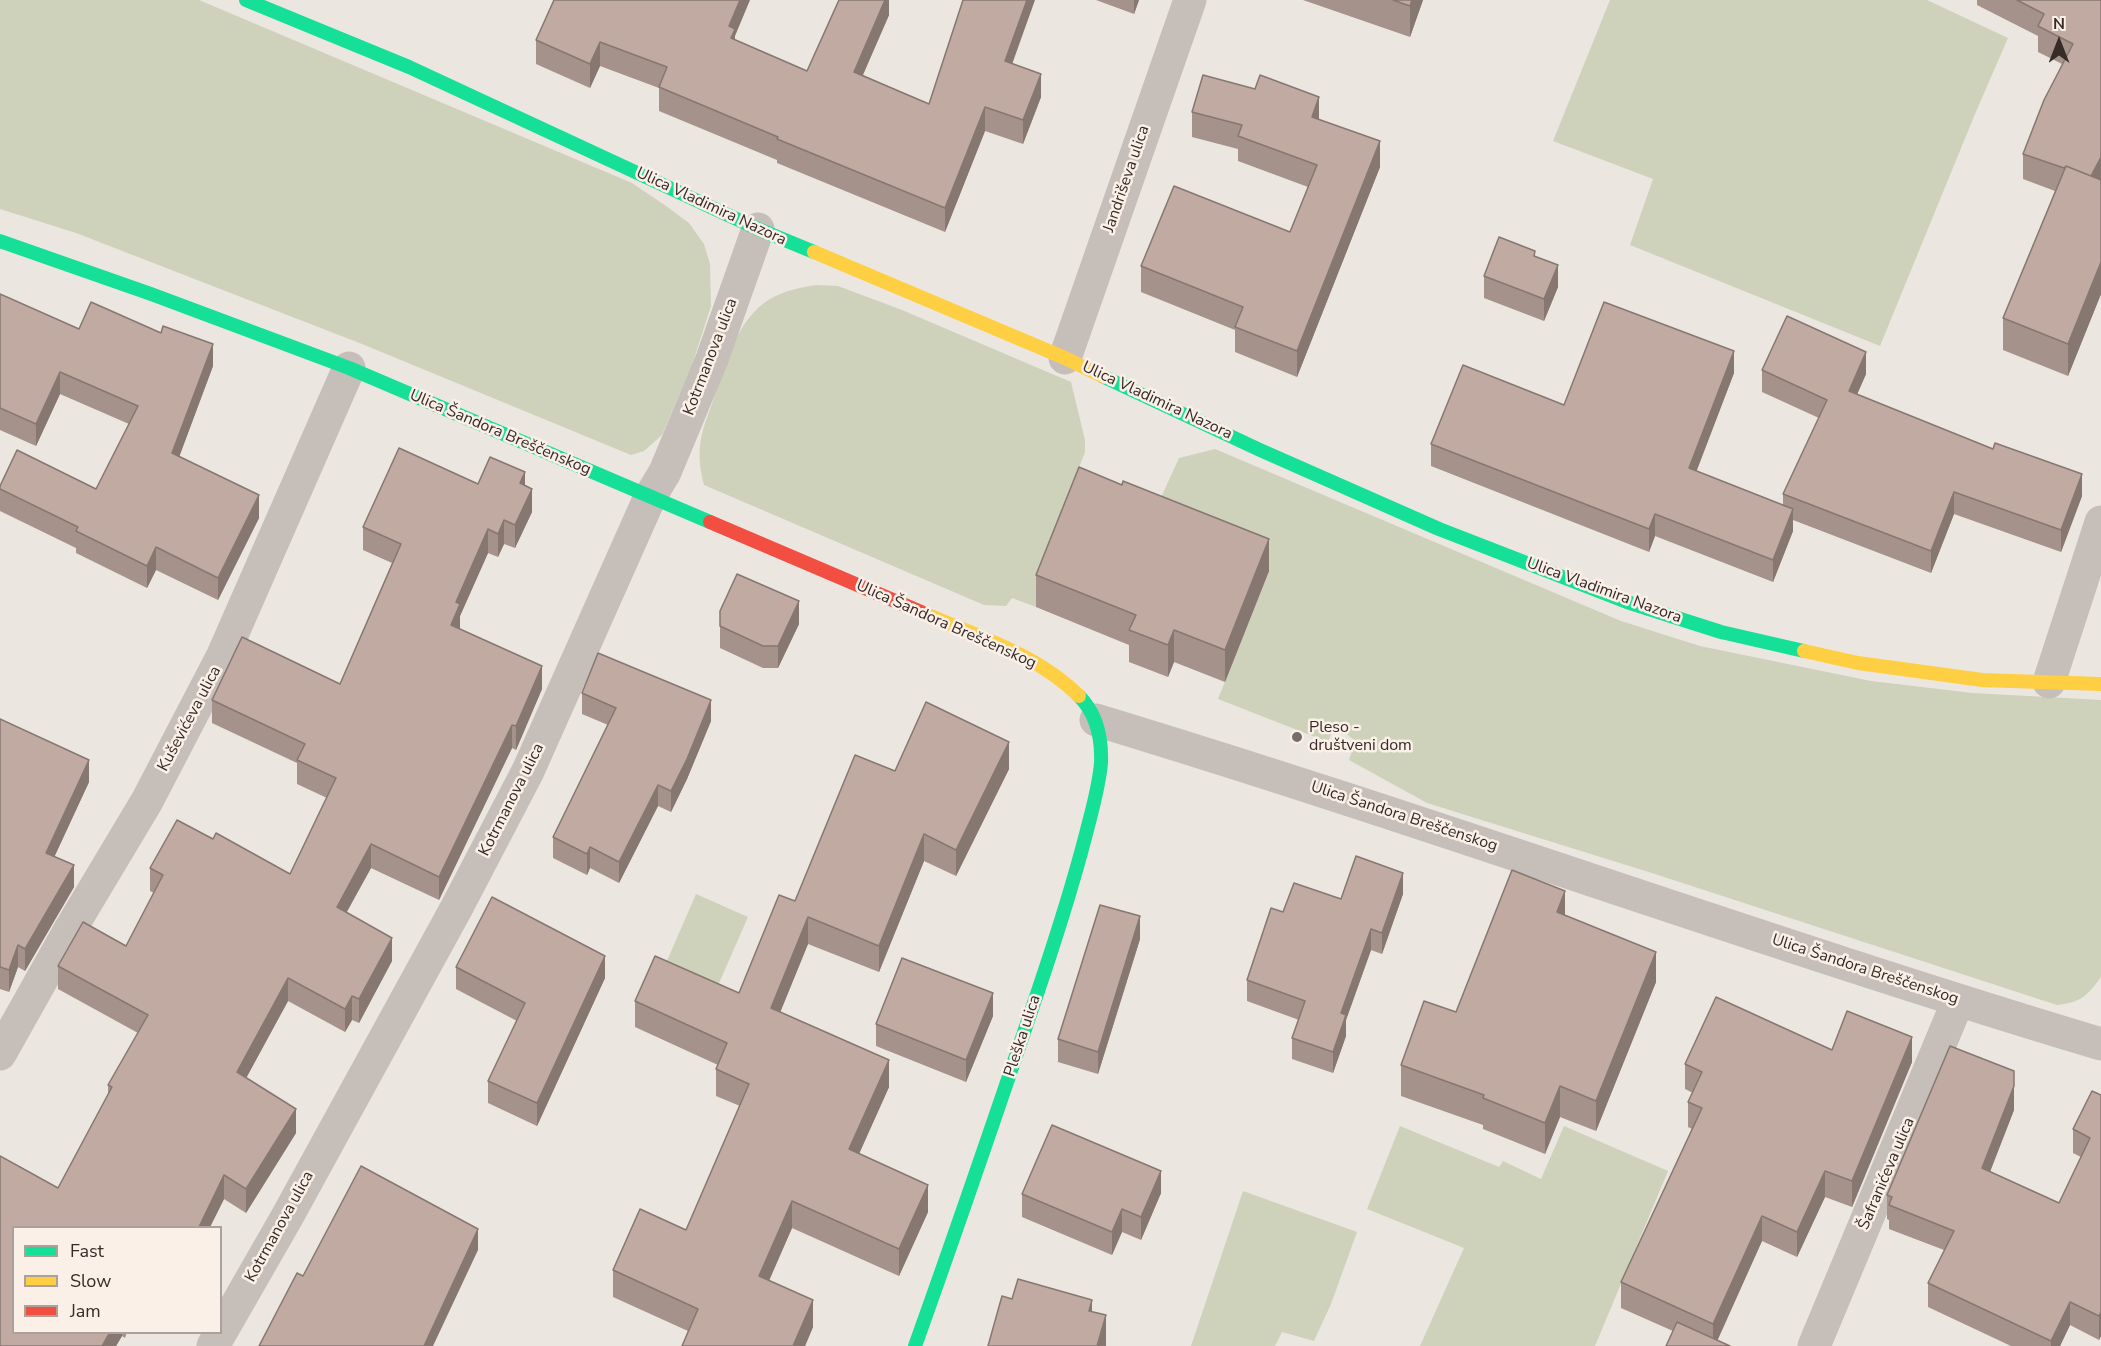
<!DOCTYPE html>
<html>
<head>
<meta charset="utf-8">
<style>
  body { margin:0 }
  #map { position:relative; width:2101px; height:1346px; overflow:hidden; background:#ece6e0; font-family:"Nunito Sans",sans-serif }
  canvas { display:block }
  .legend { position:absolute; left:12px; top:1226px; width:210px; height:108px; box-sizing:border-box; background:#faf0e7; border:2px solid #aca19a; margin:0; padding:8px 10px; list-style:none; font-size:18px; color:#362b27 }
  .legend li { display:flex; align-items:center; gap:12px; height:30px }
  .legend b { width:30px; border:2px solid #aca19a }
  .north { position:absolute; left:2029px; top:12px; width:60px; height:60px; -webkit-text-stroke:4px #faf0e7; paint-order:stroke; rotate:0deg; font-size:16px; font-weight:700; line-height:24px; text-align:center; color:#362b27 }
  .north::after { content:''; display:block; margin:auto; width:21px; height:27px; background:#362b27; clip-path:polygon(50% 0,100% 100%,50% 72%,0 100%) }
</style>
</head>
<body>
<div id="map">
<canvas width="2101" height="1346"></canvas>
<ul class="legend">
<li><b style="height:8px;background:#16e098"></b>Fast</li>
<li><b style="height:8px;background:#ffcf43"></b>Slow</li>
<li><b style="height:8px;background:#f24e42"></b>Jam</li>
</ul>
<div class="north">N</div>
</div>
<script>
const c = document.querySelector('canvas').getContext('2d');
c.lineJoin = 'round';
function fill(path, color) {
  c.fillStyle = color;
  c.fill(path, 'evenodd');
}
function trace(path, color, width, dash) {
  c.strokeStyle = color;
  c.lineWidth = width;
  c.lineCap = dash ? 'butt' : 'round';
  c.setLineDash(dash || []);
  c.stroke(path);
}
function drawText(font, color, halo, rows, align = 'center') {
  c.font = font + ' "Nunito Sans",sans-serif';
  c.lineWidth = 5;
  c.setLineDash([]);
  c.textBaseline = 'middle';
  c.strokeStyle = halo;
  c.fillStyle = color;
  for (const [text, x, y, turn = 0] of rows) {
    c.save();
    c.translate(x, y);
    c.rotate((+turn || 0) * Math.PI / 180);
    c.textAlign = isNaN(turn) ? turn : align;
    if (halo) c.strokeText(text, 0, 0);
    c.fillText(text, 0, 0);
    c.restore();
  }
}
const green = new Path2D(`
  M0 0H199L632 183 666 206 689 223 704 244 710 264 711 306 692 365 662 435 644 451 631 455 362 344 76 233 0 209Z
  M1610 0H1927L2008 38 1975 114 1880 346 1630 245 1653 179 1553 141Z
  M817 285 838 286 902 310 1071 382 1085 440V452L1073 483 1079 499 1036 607 1012 598 1006 606 984 605 704 485C700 470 698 455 701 439 703 427 708 415 712 404 723 371 732 333 758 308 774 293 795 288 817 285Z
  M1215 449 1621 621 1700 646 1871 681 1973 693 2101 700V977C2087 996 2082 1002 2057 1005L1658 875 1427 803 1349 760 1355 741 1335 724 1328 742 1218 699 1269 571 1157 506 1179 458Z
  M696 894 748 917 712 999 660 977Z
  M1400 1126 1499 1167 1503 1161 1541 1179 1564 1126 1668 1171 1595 1346H1420L1464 1248 1367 1209Z
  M1243 1191 1357 1232 1331 1304 1314 1341 1282 1332 1275 1346H1191Z`);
const street = new Path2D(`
  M1065 358 1190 0
  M2049 682 2101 522
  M1096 720C1433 822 1764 943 2101 1044
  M0 1054 68 933 147 801 223 655 349 368
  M213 1346 287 1217 457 907 528 771 650 497 665 472 712 359 758 229
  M1814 1346 1958 1001`);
const fast = new Path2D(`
  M246 0 409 67 758 229 814 252
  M0 241 151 294 349 368 710 522
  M1104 377 1260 450 1439 529 1627 602 1721 632 1804 651
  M915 1346C957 1229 997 1112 1037 994 1055 941 1072 888 1086 834 1092 810 1099 787 1101 763 1102 738 1097 714 1079 696`);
const slow = new Path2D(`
  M814 252 1065 358 1104 377
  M921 612C974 635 1037 654 1079 696
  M1804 651 1858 663 1982 680 2101 684`);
const jam = new Path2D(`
  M710 522 921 612`);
const wall = new Path2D(`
  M889 0V15L863 75 929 104 1013 63 1041 97 1023 144 985 131 945 232 777 163V160L659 111V88L600 66 590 88 536 64V40L735 36V40L807 71Z
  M1096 0H1139L1134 14Z
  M1303 0H1423L1410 37Z
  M1977 0H2101V294L2068 376 2003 350V318L2055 191 2023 179V154L2062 64 2038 52V36L1977 5Z
  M1192 112 1319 119 1380 167 1297 377 1235 352V330L1141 292V266L1290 232 1308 187 1238 161V149L1192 137Z
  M1535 257 1558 287 1544 321 1484 298V276Z
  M0 294 79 329 213 366 179 457 259 518 218 600 156 570 147 588 76 553V548L0 511V486L96 489 129 424 60 394 36 446 0 430Z
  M1762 370 1866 374 1857 394 2082 496 2061 552 1954 514 1931 573 1793 520V531L1773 582 1655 536 1649 552 1431 466V444L1564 405 1734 373 1696 471 1783 505V494L1819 418 1762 392Z
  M399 448 478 484 490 457 525 472V485L532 489V512L515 548 504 544 498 557 488 553 460 616V629L542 666V689L516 750 512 748 439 900 371 868 346 912 392 938V961L359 1023 352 1020 345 1032 288 1001 246 1078 296 1109V1133L246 1213 224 1199 210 1227H14V1332H127L125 1338 122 1336 116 1346H0V1156L58 1188 108 1095V1085L138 1033 58 989V966L83 922 126 946 154 893 150 891V868L177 820 213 839 216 833 290 874 327 798 297 784V763L212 723V700L242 637 340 684 392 563 363 550V527Z
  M1269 571 1225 682 1174 662 1168 677 1129 662V645L1036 607V575Z
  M720 611 799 624 778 668H763L720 648Z
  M582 693 711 721 687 779 671 812 658 806 619 883 590 868 587 875 553 858V837L608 725 582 714Z
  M0 719 89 782 54 857 74 887 25 971 18 967 9 992 0 989Z
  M1009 769 956 876 924 861 879 972 808 944 780 1012 889 1087 859 1154 928 1212 899 1276 792 1228 769 1281 813 1327 805 1346H682L688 1331 613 1297V1270L686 1230 740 1106 716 1096V1069L718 1065 635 1027V1001L739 993 795 901 895 771Z
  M1403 894 1382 954 1371 950 1346 1020V1036L1333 1073 1292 1059V1038L1299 1020 1247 1001V980L1283 912 1341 899Z
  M1565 915 1656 982 1596 1131 1560 1117 1545 1154 1483 1129V1125L1401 1096V1065L1456 1012Z
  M1140 939 1098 1074 1058 1062V1039Z
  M456 967 605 978 537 1126 488 1103V1081L517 1021 456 989Z
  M993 1016 966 1082 876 1046V1024Z
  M1832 1050 1912 1062 1852 1207 1825 1197 1797 1257 1762 1241 1717 1340 1673 1331 1621 1308V1282L1692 1129 1688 1127V1102L1693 1093 1685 1089V1064Z
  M2101 1095V1336L2099 1340 2070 1325 2060 1346H2011L1928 1307V1283L1944 1250 1889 1229V1220L1887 1219V1195L2014 1110 1990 1172 2059 1203 2081 1157 2073 1153V1129Z
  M1161 1193 1141 1240 1122 1232 1112 1255 1022 1217V1194Z`);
const shadedWall = new Path2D(`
  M740 0H750L735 36V53L729 26Z
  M883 0H889V15L854 95V72Z
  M1027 0H1035L1005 84V61Z
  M1134 0H1139L1134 14Z
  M1412 0H1423L1410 37V6Z
  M600 42V66L590 88V64Z
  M1041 74V97L1023 144V120Z
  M1319 97V122L1312 117Z
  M985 107V131L945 232V208Z
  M1380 141V167L1297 377V351Z
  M2101 157V183L2090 177Z
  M2101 262V294L2068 376V344Z
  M1558 265V287L1544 321V299Z
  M213 344V366L172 476V453Z
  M1734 351V373L1689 491V468Z
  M1866 352V374L1849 413V391Z
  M60 372V394L36 446V424Z
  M525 472V495L520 483Z
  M2082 474V496L2061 552V530Z
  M532 489V512L515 548V525Z
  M1954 492V514L1931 573V551Z
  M259 495V518L218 600V578Z
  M1793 509V531L1773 582V560Z
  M1655 514V536L1649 552V529Z
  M504 520V544L498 557V534Z
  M488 529V553L460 616V628L451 648V625L456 602Z
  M1269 539V571L1225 682V650Z
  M156 547V570L147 588V566Z
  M799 601V624L778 668V646Z
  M1174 630V662L1168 677V645Z
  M542 666V689L516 750V726Z
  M711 700V721L687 779 671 812V791Z
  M512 725V748L439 900V877Z
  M1009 742V769L956 876V850Z
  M89 760V782L46 875V853Z
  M658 785V806L619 883V862Z
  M924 834V861L879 972V946Z
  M371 844V868L337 930V907Z
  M590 847V868L587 875V854Z
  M74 865V887L25 971V949Z
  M1403 873V894L1382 954V933Z
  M1565 891V922L1557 912Z
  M1140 916V939L1098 1074V1052Z
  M808 917V944L771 1035V1008Z
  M1371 929V950L1346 1020V1036L1333 1073V1052L1341 1013Z
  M392 938V961L359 1023V999Z
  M18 945V967L9 992V970Z
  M1656 952V982L1596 1131V1101Z
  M605 956V978L537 1126V1103Z
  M288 978V1001L237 1095V1072Z
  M993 993V1016L966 1082V1060Z
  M352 996V1020L345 1032V1009Z
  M1912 1037V1062L1852 1207V1181Z
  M889 1060V1087L849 1176V1149Z
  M1560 1086V1117L1545 1154V1123Z
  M2014 1086V1110L1982 1192V1168Z
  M296 1109V1133L246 1213V1189Z
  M1161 1171V1193L1141 1240V1217Z
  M1825 1171V1197L1797 1257V1232Z
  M224 1175V1199L210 1227H199Z
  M928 1185V1212L899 1276V1249Z
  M792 1201V1228L759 1303V1276Z
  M1122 1209V1232L1112 1255V1232Z
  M1762 1216V1241L1715 1346H1713V1324Z
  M478 1229V1250L433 1346H424Z
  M813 1300V1327L805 1346H793Z
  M1092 1300V1332L1089 1311Z
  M2070 1302V1325L2060 1346H2051V1341Z
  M2101 1312V1336L2099 1340V1316Z
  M1106 1315V1346H1097Z
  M110 1332H122V1336L116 1346H102Z`);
const building = new Path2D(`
  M554 0H740L729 26 735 29 731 38 807 71 839 0H885L854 72 929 104 963 0H1027L1005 61 1041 74 1023 120 985 107 945 208 777 139 778 137 659 87 667 67 600 42 590 64 536 40Z
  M1393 0H1412L1410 6Z
  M2017 0H2101V157L2091 176 2066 166 2064 168 2023 154 2044 100 2073 44 2038 26 2044 14Z
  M1203 75 1255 89 1260 75 1319 97 1312 117 1380 141 1297 351 1235 327 1243 307 1141 266 1174 186 1290 232 1317 165 1238 136 1242 125 1192 112Z
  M2066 166 2101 180V262L2068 344 2003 318Z
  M1499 237 1535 251 1534 256 1558 265 1544 299 1484 276Z
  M0 294 79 329 91 302 161 333 163 326 213 344 172 453 259 495 218 578 156 547 147 566 76 531 78 527 0 489V486L17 450 96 489 138 406 60 372 36 424 0 408Z
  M1604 302 1734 351 1689 468 1793 509 1773 560 1655 514 1649 529 1431 444 1463 365 1564 405Z
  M1787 316 1866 352 1849 391 1993 449 1995 443 2082 474 2061 530 1954 492 1931 551 1783 494 1827 400 1762 370Z
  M399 448 478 484 490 457 525 472 520 483 532 489 515 525 504 520 498 534 488 529 456 602 460 604 451 625 542 666 516 726 512 725 439 877 371 844 337 907 392 938 359 999 352 996 345 1009 288 978 237 1072 296 1109 246 1189 224 1175 199 1227H14V1332H110L102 1346H0V1156L58 1188 112 1087 108 1085 148 1015 58 966 83 922 126 946 163 875 150 868 177 820 213 839 216 833 290 874 336 778 297 760 305 744 212 700 242 637 340 684 401 544 363 527Z
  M1079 467 1122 485 1123 481 1269 539 1225 650 1174 630 1168 645 1129 630 1136 615 1036 575Z
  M737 574 799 601 778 646H763L720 626V611Z
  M598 653 711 700 687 759 671 791 658 785 619 862 590 847 587 854 553 837 616 708 582 693Z
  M926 702 1009 742 956 850 924 834 879 946 808 917 771 1008 889 1060 849 1149 928 1185 899 1249 792 1201 759 1276 813 1300 793 1346H682L698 1309 613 1270 640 1209 686 1230 749 1084 716 1069 727 1043 635 1001 655 956 739 993 779 895 795 901 855 755 895 771Z
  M0 719 89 760 46 853 74 865 25 949 18 945 9 970 0 967Z
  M1356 856 1403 873 1382 933 1371 929 1341 1013 1346 1015 1333 1052 1292 1038 1305 1001 1247 980 1271 908 1283 912 1294 883 1341 899Z
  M1512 870 1565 891 1557 912 1656 952 1596 1101 1560 1086 1545 1123 1483 1098 1484 1095 1401 1065 1424 1001 1456 1012Z
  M492 897 605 956 537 1103 488 1081 525 1003 456 967Z
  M1100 905 1140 916 1098 1052 1058 1039Z
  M902 958 993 993 966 1060 876 1024Z
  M1716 997 1832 1050 1847 1011 1912 1037 1852 1181 1825 1171 1797 1232 1762 1216 1713 1324 1621 1282 1702 1108 1688 1102 1702 1072 1685 1064Z
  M1950 1046 2014 1071V1086L1982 1168 2059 1203 2090 1138 2073 1129 2092 1091 2101 1095V1312L2099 1316 2070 1302 2051 1341 1928 1283 1954 1231 1889 1205 1892 1197 1887 1195Z
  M1052 1125 1161 1171 1141 1217 1122 1209 1112 1232 1022 1194Z
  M361 1166 478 1229 424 1346H259L297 1273 303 1276Z
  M1018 1279 1092 1300 1089 1311 1106 1315 1097 1346H988L1002 1296 1012 1299Z
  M1677 1322 1730 1346H1666Z`);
const markers = [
  [1297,737,6,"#766c68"]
];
const streetNames = [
  ["Jandriševa ulica",1127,179,-71],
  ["Ulica Vladimira Nazora",711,207,25],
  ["Kotrmanova ulica",711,357,-69],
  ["Ulica Vladimira Nazora",1157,401,25],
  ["Ulica Šandora Breščenskog",500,433,23],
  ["Ulica Vladimira Nazora",1604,591,20],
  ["Ulica Šandora Breščenskog",946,625,24],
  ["Kuševićeva ulica",190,719,-62],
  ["Kotrmanova ulica",512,800,-63],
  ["Ulica Šandora Breščenskog",1404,817,18],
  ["Ulica Šandora Breščenskog",1865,970,18],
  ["Pleška ulica",1023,1036,-72],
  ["Šafranićeva ulica",1887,1174,-67],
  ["Kotrmanova ulica",280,1227,-61]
];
const poiNames = [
  ["Pleso -",1309,728],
  ["društveni dom",1309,746]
];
fill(green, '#ced2ba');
trace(street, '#c5beb9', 33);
trace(fast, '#16e098', 14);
trace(slow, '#ffcf43', 14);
trace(jam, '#f24e42', 14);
fill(wall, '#a5928a');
fill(shadedWall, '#867771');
fill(building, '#c0aaa1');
trace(building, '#867771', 1.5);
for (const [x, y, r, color] of markers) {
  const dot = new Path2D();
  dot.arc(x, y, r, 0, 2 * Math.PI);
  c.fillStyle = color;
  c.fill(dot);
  trace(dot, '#faf0e7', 2);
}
drawText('16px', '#362b27', '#faf0e7', streetNames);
drawText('16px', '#362b27', '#faf0e7', poiNames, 'left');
</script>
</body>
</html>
